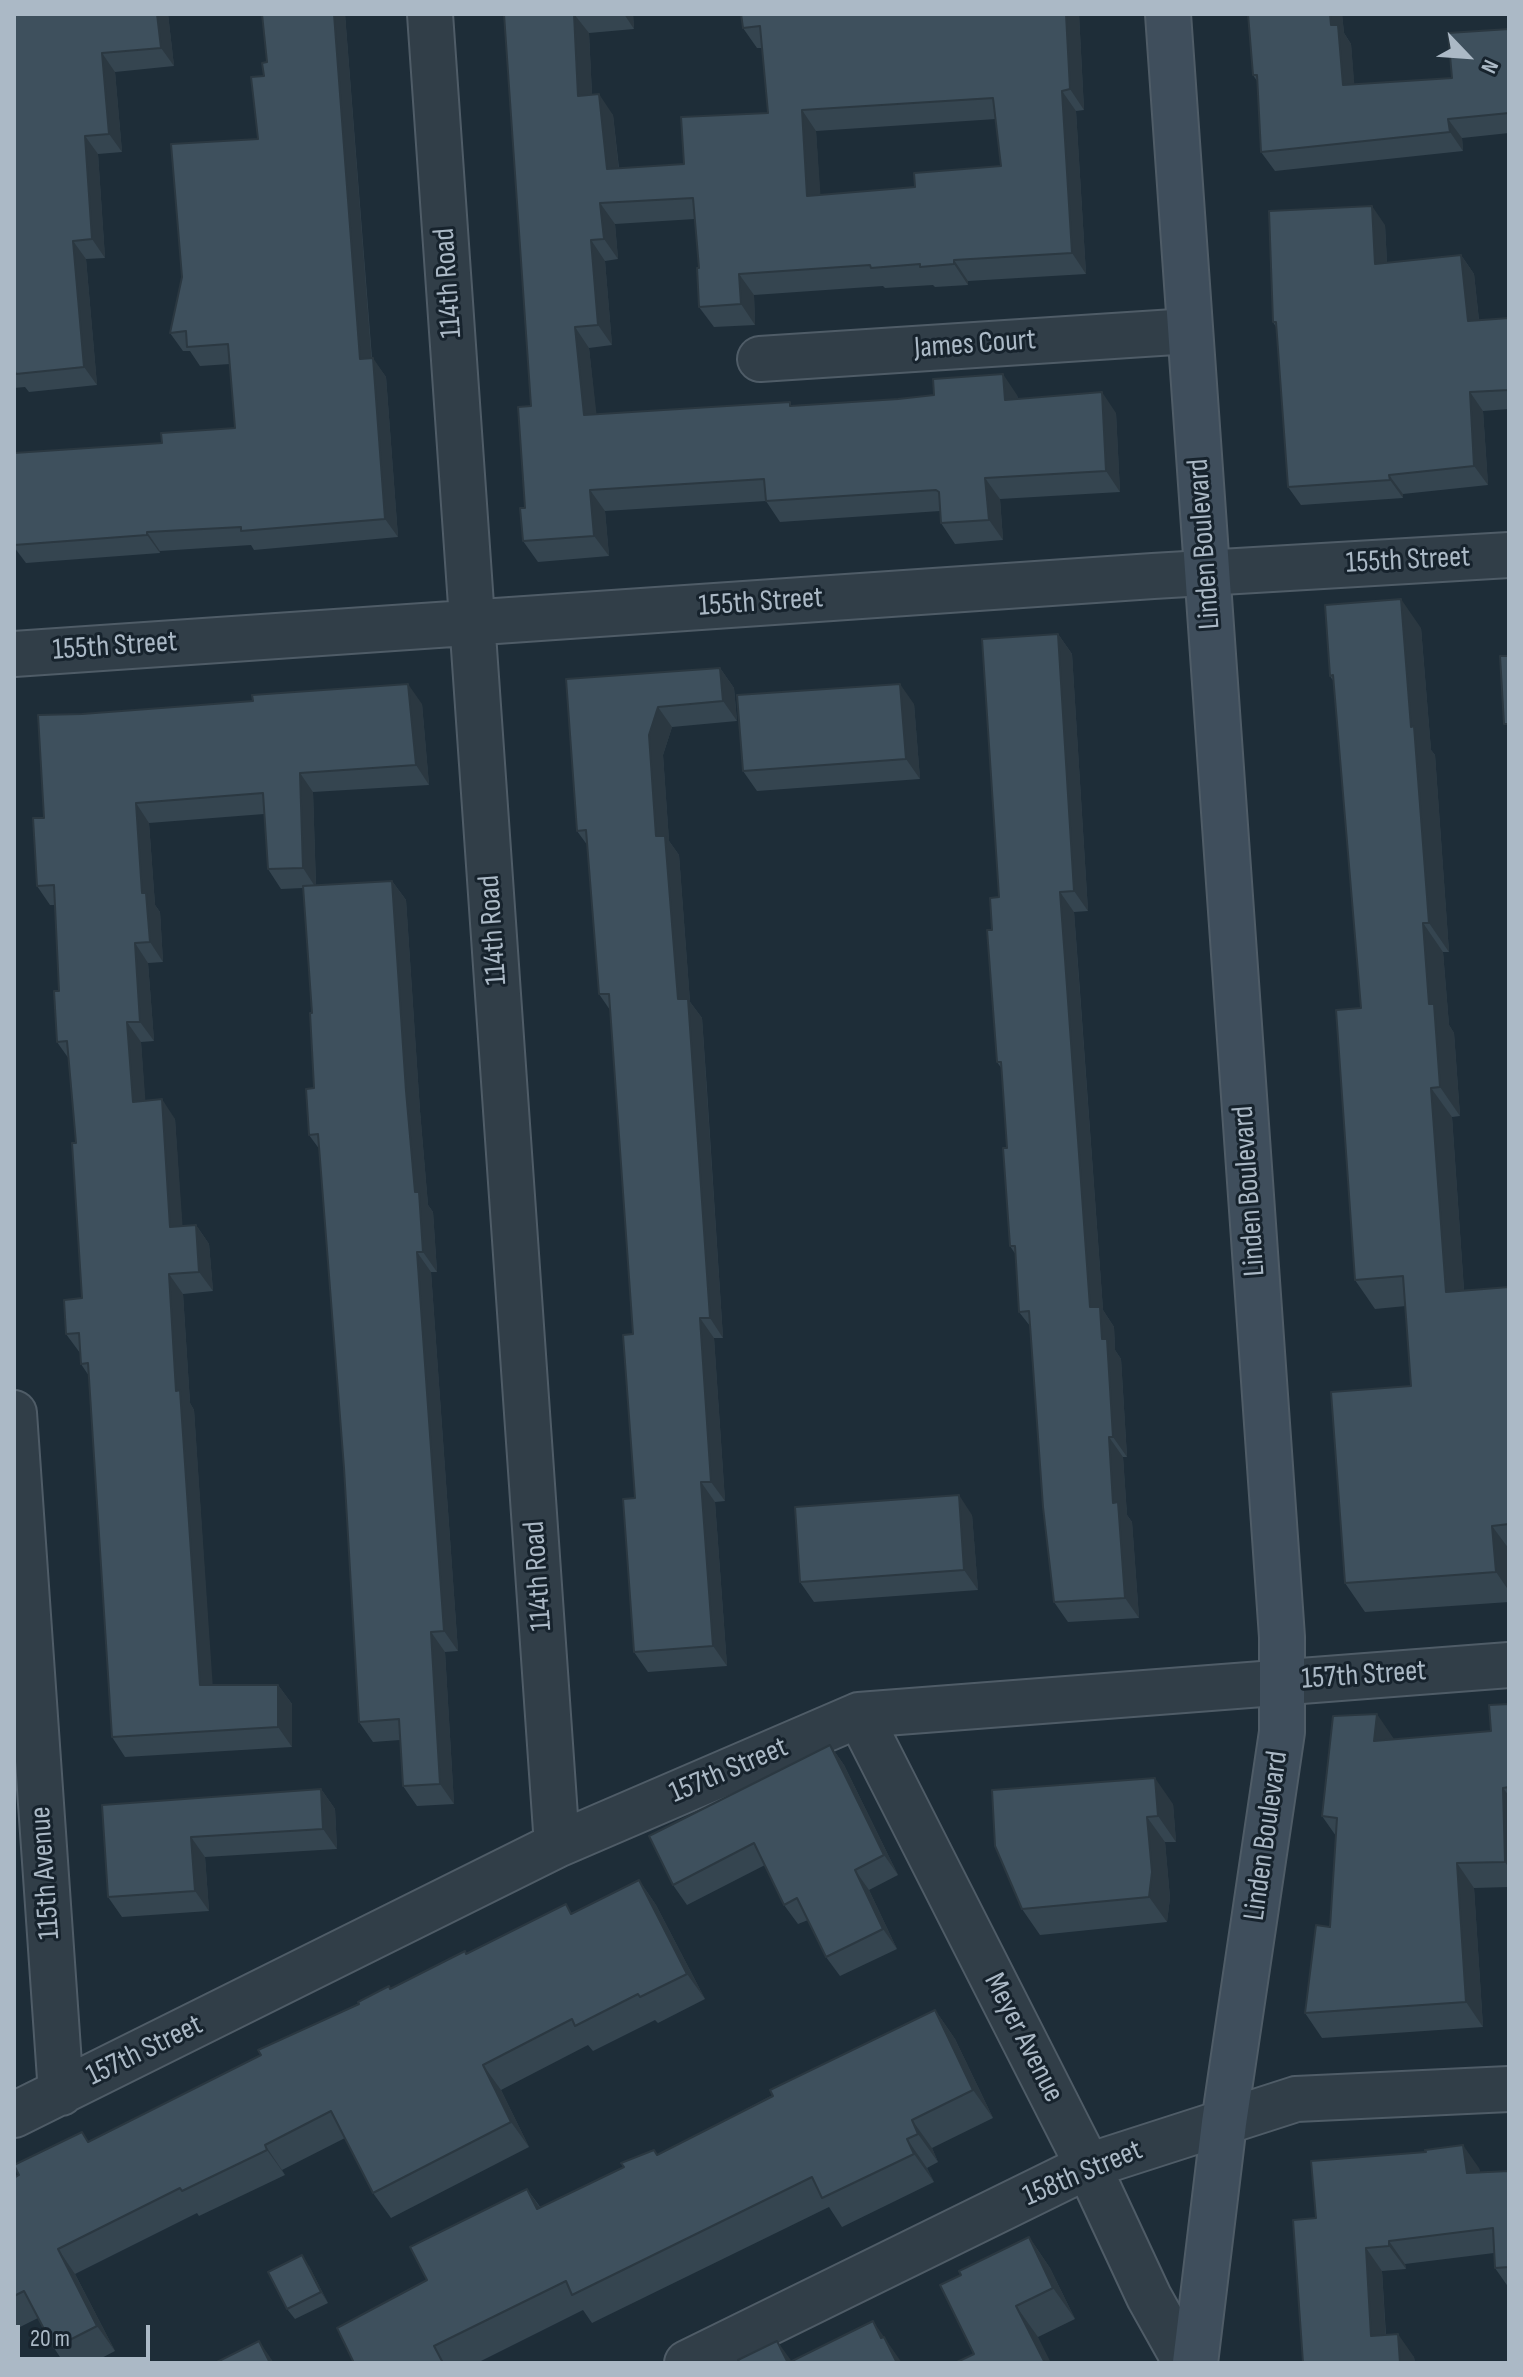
<!DOCTYPE html>
<html>
<head>
<meta charset="utf-8">
<style>
  body { margin:0 }
  #map { position:relative; width:1523px; height:2377px; overflow:hidden; background:#1e2d38; font-family:"Sofia Sans Condensed",sans-serif }
  canvas { display:block }
  .frame { position:absolute; inset:0; border:16px solid #abb9c6; pointer-events:none }
  .north { position:absolute; left:1427px; top:16px; width:80px; height:80px; -webkit-text-stroke:6px #17232d; paint-order:stroke; rotate:115deg; font-size:22px; font-weight:700; line-height:32px; text-align:center; color:#abb9c6 }
  .north::after { content:''; display:block; margin:auto; width:28px; height:36px; background:#abb9c6; clip-path:polygon(50% 0,100% 100%,50% 72%,0 100%) }
  .scale { position:absolute; left:16px; top:2325px; width:134px; height:36px; box-sizing:border-box; border:4px solid #abb9c6; border-top:0; padding-left:10px; font-size:24px; line-height:28px; white-space:nowrap; color:#abb9c6; -webkit-text-stroke:6px #17232d; paint-order:stroke }
</style>
</head>
<body>
<div id="map">
<canvas width="1523" height="2377"></canvas>
<div class="frame"></div>
<div class="north">N</div>
<div class="scale">20 m</div>
</div>
<script>
const c = document.querySelector('canvas').getContext('2d');
c.lineJoin = 'round';
function trace(path, color, width, dash) {
  c.strokeStyle = color;
  c.lineWidth = width;
  c.lineCap = dash ? 'butt' : 'round';
  c.setLineDash(dash || []);
  c.stroke(path);
}
function fill(path, color) {
  c.fillStyle = color;
  c.fill(path, 'evenodd');
}
function drawText(font, color, halo, rows, align = 'center') {
  c.font = font + ' "Sofia Sans Condensed",sans-serif';
  c.lineWidth = 6;
  c.setLineDash([]);
  c.textBaseline = 'middle';
  c.strokeStyle = halo;
  c.fillStyle = color;
  for (const [text, x, y, turn = 0] of rows) {
    c.save();
    c.translate(x, y);
    c.rotate((+turn || 0) * Math.PI / 180);
    c.textAlign = isNaN(turn) ? turn : align;
    if (halo) c.strokeText(text, 0, 0);
    c.fillText(text, 0, 0);
    c.restore();
  }
}
const street = new Path2D(`
  M430 14 557 1845
  M760 359 1190 331
  M14 654 1153 576 1509 555
  M14 1413 61 2093
  M859 1715 1088 2166 1149 2297 1186 2363
  M14 2115 557 1845 859 1715 1509 1665
  M687 2363 1088 2166 1296 2099 1509 2089`);
const secondary = new Path2D(`
  M1168 14 1282 1637V1732L1224 2123 1195 2363`);
const wall = new Path2D(`
  M14 14H168L174 66 115 72 122 152 98 154 105 258 86 259 97 385 29 392 25 387 14 388Z
  M262 14H345L372 358 386 377 398 537 254 550 251 545 160 551V553L26 563 14 547V453L162 443 235 428 230 364 200 366 190 351H183L170 333 258 139 264 76 267 62Z
  M504 14H633L634 29 589 33 592 95 613 115 619 168 684 164 768 113 762 48H757L743 28 741 14H1079L1084 110 1076 111 1086 274 968 281V285L935 287 933 285 885 288 883 286 754 295 755 325 714 327 699 307V268L695 219 615 224 618 259 605 261 612 345 589 348 596 414 1017 395 1018 399 1116 413 1120 492 1000 499 1003 540 955 544 941 523 940 511 780 522 766 501 605 511 609 556 538 562 523 541 531 406ZM996 119 1001 166 915 187 820 195 816 131Z
  M1248 14H1342L1344 33 1351 44 1354 84 1452 78 1509 29V133L1462 138 1463 151 1275 171 1261 152 1257 81 1253 75Z
  M1385 225 1387 263 1461 255 1474 274 1479 320 1509 318V409L1483 411 1488 485 1403 494V498L1301 505 1288 487 1276 327 1273 322Z
  M1421 628 1431 750 1435 755 1449 952H1443L1449 1025 1454 1033 1457 1074 1460 1116 1452 1117 1464 1290 1509 1287V1602L1365 1612 1345 1583 1411 1386 1406 1306 1375 1309 1355 1280 1361 1008 1334 682 1330 676Z
  M1058 634 1072 654 1088 911 1074 912 1079 978 1103 1310 1114 1327 1115 1350 1121 1359 1127 1457H1123L1127 1515 1132 1522 1139 1618 1068 1622 1054 1602 1030 1326 1019 1312 1016 1255 1010 1246 1007 1148 1002 1069 997 1062 992 930Z
  M720 668 734 688 737 721 672 727 663 755 669 841 679 855 690 1002 702 1018 707 1090 723 1338H714L725 1501 715 1502 727 1666 648 1672 634 1652 635 1498 633 1334 610 1010 599 994 588 846 577 831 566 679Z
  M422 704 429 785 313 792 316 886 392 881 406 900 420 1111 428 1205 433 1212 437 1272H431L458 1651 445 1652 454 1804 417 1806 403 1786 400 1740 373 1742 359 1722 344 1468 320 1150 309 1135 314 1088 312 1013 303 888 281 889 268 869 264 814 149 823 155 905 160 912 163 962 148 963 154 1041 141 1042 145 1101 175 1119 182 1226 196 1225 209 1244 213 1291 183 1294 190 1403 194 1410 212 1685H278L292 1704V1747L125 1757 112 1737 89 1376 81 1364 80 1353 66 1334 82 1298 76 1143 69 1059 57 1042 59 991 55 905H50L37 886 44 818Z
  M914 704 920 779 757 791 743 771Z
  M972 1515 978 1590 814 1602 800 1582Z
  M1509 1704V1887L1474 1888 1483 2027 1322 2038 1305 2013 1330 1927 1336 1836 1322 1816 1394 1739 1491 1731Z
  M830 1745 844 1765 898 1875 869 1890 897 1949 840 1976 826 1957 808 1920 798 1924 784 1905 765 1865 687 1905 673 1885Z
  M321 1789 335 1809 337 1849 205 1857 209 1911 122 1917 108 1897 102 1805Z
  M1173 1804 1176 1842H1165L1170 1898 1167 1922 1040 1935 1022 1909 995 1846Z
  M639 1880 656 1905 705 1999 658 2023 655 2020 593 2051 588 2045 501 2090 529 2147 391 2218 373 2193 345 2138 282 2170 285 2175 199 2216 197 2213 75 2274 115 2351 92 2363H64L54 2348 38 2318 14 2330V2178L89 2141 391 1989 467 1954 566 1904 572 1914Z
  M935 2010 955 2039 993 2118 932 2148 938 2162 927 2168 934 2182 842 2227 829 2207 592 2323 583 2310 477 2363H354L427 2280 527 2189 541 2208 624 2167 654 2150 658 2155Z
  M1479 2168 1480 2173 1509 2171V2288L1495 2268 1494 2253 1405 2264 1406 2269 1382 2271 1386 2335 1414 2357 1415 2363H1303L1316 2218Z
  M1029 2237 1050 2268 1075 2319 1038 2337 974 2354 961 2275Z
  M309 2266 328 2303 295 2319 287 2309Z`);
const shadedWall = new Path2D(`
  M157 14H168L174 66 161 48Z
  M334 14H345L373 378 360 359Z
  M574 14 589 33 593 116 578 96Z
  M624 14H633L634 29Z
  M1066 14H1079L1084 110 1070 89Z
  M1330 14H1342L1344 33 1351 44 1356 104 1343 85Z
  M102 53 115 72 122 152 109 134Z
  M1062 91 1076 111 1086 274 1072 253Z
  M599 94 613 115 621 190 607 169Z
  M802 110 816 131 822 216 807 196Z
  M1448 119 1462 138 1463 151 1450 132Z
  M85 136 98 154 105 258 92 239Z
  M600 203 615 224 618 259 604 239Z
  M1372 206 1385 225 1388 283 1375 264Z
  M591 240 605 261 612 345 598 325Z
  M73 241 86 259 97 385 84 367Z
  M1461 255 1474 274 1481 339 1468 321Z
  M954 260 968 281V285L954 264Z
  M739 274 754 295 755 325 741 304Z
  M575 327 589 348 599 436 584 415Z
  M373 358 386 377 398 537 385 519Z
  M1003 374 1017 395 1019 421 1005 400Z
  M1102 392 1116 413 1120 492 1106 471Z
  M1470 392 1483 411 1488 485 1474 466Z
  M1389 475 1403 494V498L1390 480Z
  M985 478 1000 499 1003 540 989 520Z
  M590 490 605 511 609 556 594 536Z
  M147 532 160 551V553L147 535Z
  M1401 599 1421 628 1431 750 1435 755 1449 952 1429 923 1411 727Z
  M1058 634 1072 654 1088 911 1074 891Z
  M720 668 734 688 737 721 723 701Z
  M408 684 422 704 429 785 416 765Z
  M900 684 914 704 920 779 906 759Z
  M658 707 672 727 663 755 669 841 679 855 690 1002 702 1018 723 1338 710 1318 656 836 649 735Z
  M300 773 313 792 316 888 303 868Z
  M136 803 149 823 155 905 160 912 163 962 150 942 142 893Z
  M392 881 406 900 420 1111 428 1205 433 1212 437 1272 423 1252 415 1192 406 1091Z
  M1060 892 1074 912 1103 1310 1114 1327 1115 1350 1121 1359 1127 1457 1113 1437 1090 1307Z
  M1423 923 1443 952 1449 1025 1454 1033 1460 1116 1440 1087 1429 1004Z
  M135 943 148 963 154 1041 140 1022Z
  M127 1022 141 1042 147 1122 133 1102Z
  M1431 1088 1452 1117 1466 1320 1446 1292Z
  M162 1099 175 1119 184 1246 170 1227Z
  M196 1225 209 1244 213 1291 199 1272Z
  M417 1252 431 1272 458 1651 444 1631Z
  M169 1274 183 1294 190 1403 194 1410 214 1704 200 1685 176 1391Z
  M700 1318 714 1338 725 1501 711 1482Z
  M1109 1437 1123 1457 1127 1515 1132 1522 1139 1618 1125 1598 1113 1503Z
  M701 1482 715 1502 727 1666 713 1646Z
  M959 1495 972 1515 978 1590 964 1570Z
  M1492 1526 1509 1549V1591L1496 1572Z
  M431 1632 445 1652 454 1804 440 1784Z
  M278 1685 292 1704V1747L278 1727Z
  M1377 1714 1394 1739 1374 1741Z
  M830 1745 844 1765 898 1875 884 1855Z
  M1155 1778 1173 1804 1176 1842 1158 1816Z
  M1503 1788 1509 1796V1868L1505 1862Z
  M321 1789 335 1809 337 1849 323 1829Z
  M1147 1817 1165 1842 1170 1898 1167 1922 1149 1897Z
  M191 1837 205 1857 209 1911 195 1891Z
  M1457 1863 1474 1888 1483 2027 1466 2002Z
  M855 1870 869 1890 897 1949 883 1929Z
  M639 1880 656 1905 705 1999 687 1974Z
  M935 2010 955 2039 993 2118 973 2090Z
  M483 2065 501 2090 529 2147 511 2122Z
  M912 2120 932 2148 938 2162 918 2134Z
  M907 2139 927 2168 934 2182 914 2154Z
  M265 2145 282 2170 285 2175 267 2150Z
  M1463 2145 1479 2168 1483 2196 1467 2173Z
  M527 2189 547 2218 537 2209Z
  M1029 2237 1050 2268 1075 2319 1053 2288Z
  M1389 2241 1405 2264 1406 2269 1389 2246Z
  M1366 2248 1382 2271 1387 2359 1371 2336Z
  M58 2249 75 2274 115 2351 97 2326Z
  M302 2255 309 2266 328 2303 321 2292Z
  M1016 2306 1038 2337 1051 2363H1045Z
  M873 2321 902 2363H897L881 2338Z
  M1398 2334 1414 2357 1415 2363H1400Z
  M259 2341 274 2363H270Z
  M777 2341 793 2363H788Z`);
const building = new Path2D(`
  M14 14H157L161 48 102 53 109 134 85 136 92 239 73 241 84 367 16 374 14 369Z
  M262 14H334L360 359 373 358 385 519 241 531V527L147 532V535L14 545V453L162 443 161 433 235 428 228 344 187 347 186 331 170 333 182 277 171 144 258 139 251 77 264 76 262 63 267 62Z
  M504 14H574L578 96 599 94 607 169 684 164 681 117 768 113 760 26 743 28 741 14H1066L1070 89 1062 91 1072 253 954 260V264L920 267V264L871 268 870 265 739 274 741 304 699 307 697 268H699L693 198 600 203 604 239 591 240 598 325 575 327 584 415 790 402V406L898 399 934 395 933 379 1003 374 1005 400 1102 392 1106 471 985 478 989 520 941 523 939 492 936 490 766 501 764 479 590 490 594 536 523 541 520 508H525L518 407 531 406ZM993 98 1001 166 914 173 915 187 807 196 802 110Z
  M1248 14H1330L1331 25H1338L1343 85 1452 78 1448 33 1509 29V113L1448 119 1450 132 1261 152 1257 75H1253Z
  M1372 206 1375 264 1461 255 1468 321 1509 318V390L1470 392 1474 466 1389 475 1390 480 1288 487 1276 322H1273L1269 211Z
  M1401 599 1411 727 1414 726 1429 923H1423L1429 1004H1434L1437 1045 1440 1087 1431 1088 1446 1292 1509 1287V1524L1492 1526 1496 1572 1345 1583 1331 1392 1411 1386 1403 1276 1355 1280 1336 1010 1361 1008 1333 675 1330 676 1325 605Z
  M1058 634 1074 891 1060 892 1065 959 1090 1307H1100L1102 1339H1107L1113 1437H1109L1113 1503 1118 1502 1125 1598 1054 1602 1043 1507 1029 1311 1019 1312 1015 1246H1010L1003 1148H1007L1001 1062H997L987 930H992L990 898 999 897 982 639Z
  M1500 656H1509V724H1504Z
  M720 668 723 701 658 707 649 735 656 836H665L678 999H688L693 1070 710 1318H700L711 1482H701L713 1646 634 1652 623 1499 635 1498 623 1335 633 1334 609 994H599L586 830 577 831 566 679Z
  M408 684 416 765 300 773 303 868 268 869 263 793 136 803 142 893H146L150 942 135 943 140 1022H127L133 1102 162 1099 170 1227 196 1225 199 1272 169 1274 176 1391 180 1390 200 1685H278V1727L112 1737 88 1363 81 1364 79 1333 66 1334 64 1300 82 1298 72 1143H76L67 1041 57 1042 54 991H59L54 885 37 886 33 818H44L38 715 82 714 253 701 252 695Z
  M900 684 906 759 743 771 737 695Z
  M392 881 406 1091 415 1192H419L423 1252H417L444 1631 431 1632 440 1784 403 1786 399 1719 359 1722 344 1468 318 1134 309 1135 306 1089 314 1088 310 1013H312L303 886Z
  M959 1495 964 1570 800 1582 795 1507Z
  M1509 1704V1787L1503 1788 1505 1862 1457 1863 1466 2002 1305 2013 1316 1925 1330 1927 1337 1818 1322 1816 1333 1716 1377 1714 1374 1741 1491 1731 1489 1705Z
  M830 1745 884 1855 855 1870 883 1929 826 1957 797 1898 784 1905 754 1843 673 1885 649 1836Z
  M1155 1778 1158 1816 1147 1817 1152 1872 1149 1897 1022 1909 995 1846 992 1790Z
  M321 1789 323 1829 191 1837 195 1891 108 1897 102 1805Z
  M639 1880 687 1974 640 1997 638 1994 575 2026 572 2019 483 2065 511 2122 373 2193 331 2111 265 2145 267 2150 182 2191 180 2188 58 2249 97 2326 54 2348 24 2291 14 2296V2178L19 2175 14 2165 82 2132 88 2142 261 2055 258 2050 359 2004 358 2002 389 1986 390 1989 465 1951 466 1954 566 1904 571 1914Z
  M935 2010 973 2090 912 2120 918 2134 907 2139 914 2154 822 2198 812 2177 572 2295 566 2281 434 2346 443 2363H354L337 2328 427 2280 410 2247 527 2189 537 2209 624 2167 621 2163 654 2150 657 2155 773 2096 770 2090Z
  M1463 2145 1467 2173 1509 2171V2267L1495 2268 1493 2228 1389 2241V2246L1366 2248 1371 2336 1398 2334 1400 2363H1303L1293 2220 1316 2218 1311 2161 1426 2152 1425 2150Z
  M1029 2237 1053 2288 1016 2306 1045 2363H955L974 2354 940 2285 961 2275 959 2271Z
  M302 2255 321 2292 287 2309 268 2272Z
  M873 2321 881 2338 884 2337 897 2363H788Z
  M259 2341 270 2363H215Z
  M777 2341 788 2363H740L738 2360Z`);
const streetNames = [
  ["114th Road",449,283,-94],
  ["James Court",975,345,-4],
  ["Linden Boulevard",1205,544,-94],
  ["155th Street",1408,561,-3],
  ["155th Street",761,603,-4],
  ["155th Street",115,647,-4],
  ["114th Road",494,930,-94],
  ["Linden Boulevard",1250,1191,-94],
  ["114th Road",539,1576,-94],
  ["157th Street",1364,1676,-4],
  ["157th Street",729,1771,-23],
  ["Linden Boulevard",1267,1836,-82],
  ["115th Avenue",46,1873,-94],
  ["Meyer Avenue",1023,2038,63],
  ["157th Street",145,2051,-26],
  ["158th Street",1083,2174,-23]
];
trace(street, '#4f5c67', 48);
trace(secondary, '#4f5c67', 48);
trace(street, '#313e48', 44);
trace(secondary, '#3f4e5c', 44);
fill(wall, '#354550');
fill(shadedWall, '#2b3841');
fill(building, '#3e505d');
trace(building, '#2b3841', 2);
drawText('30px', '#abb9c6', '#17232d', streetNames);
</script>
</body>
</html>
